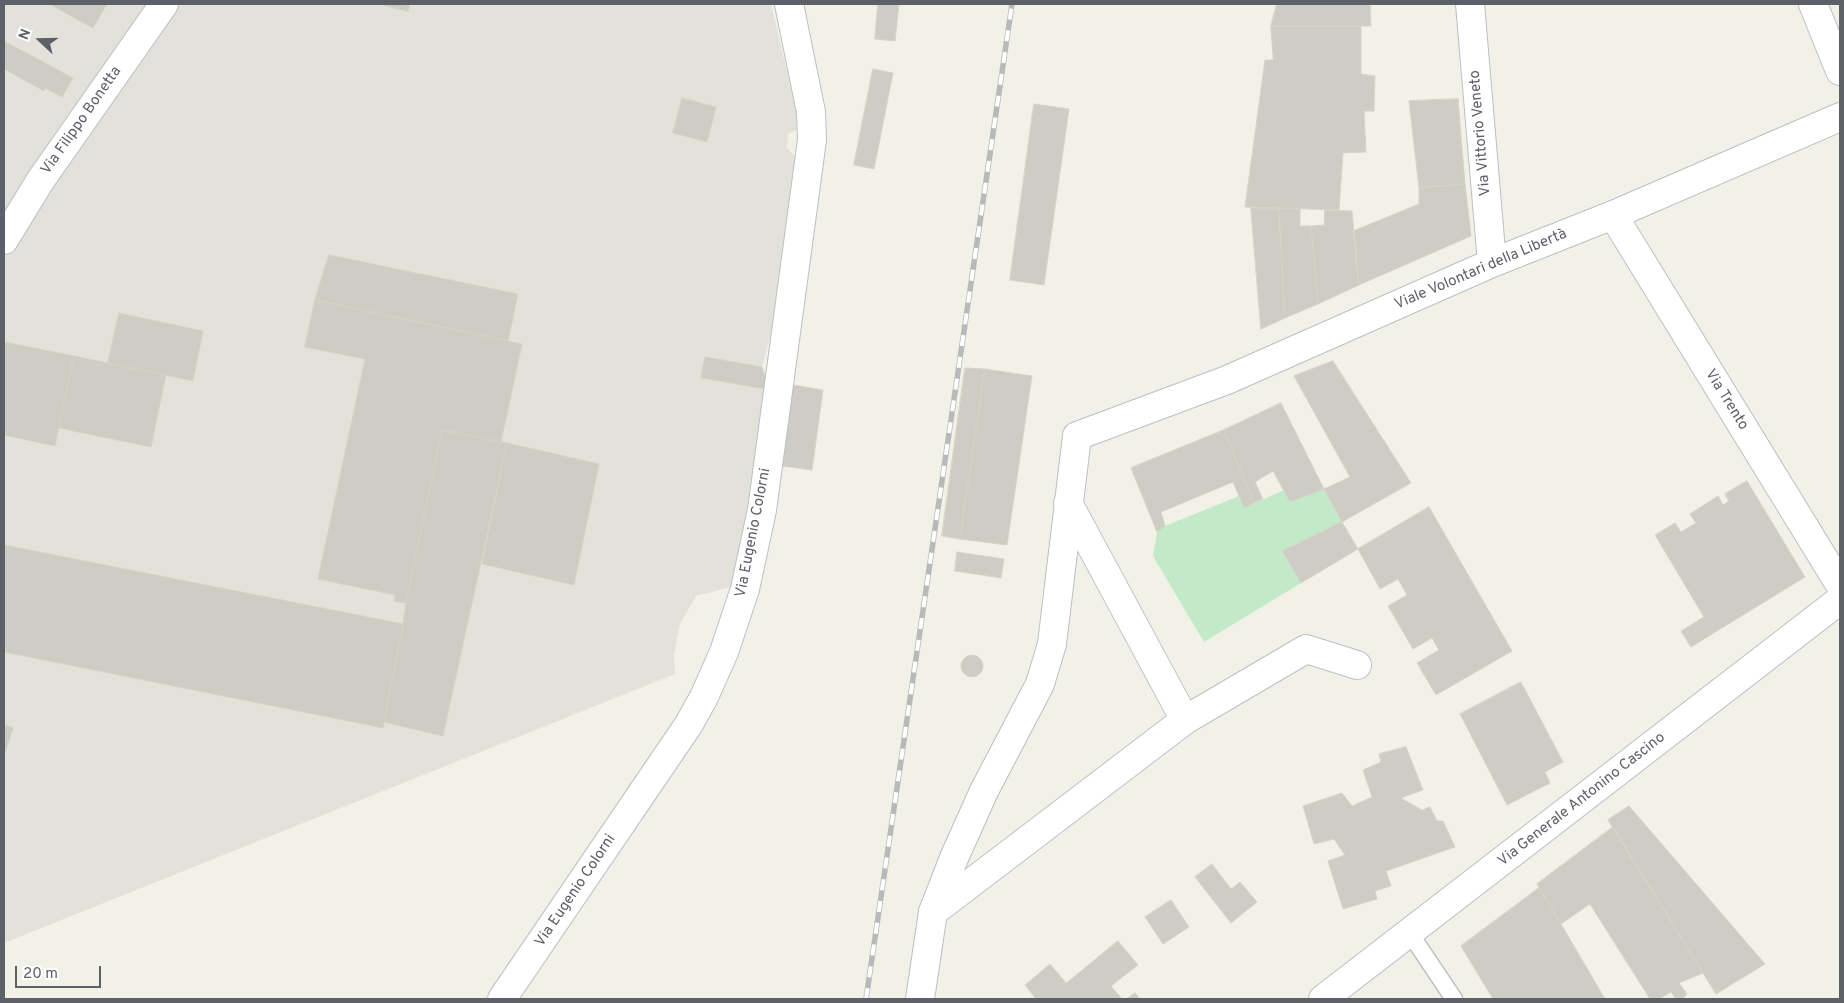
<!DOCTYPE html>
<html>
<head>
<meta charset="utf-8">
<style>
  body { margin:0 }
  #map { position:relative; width:1844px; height:1003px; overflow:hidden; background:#f1f1e7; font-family:Overpass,sans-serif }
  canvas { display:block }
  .frame { position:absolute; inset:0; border:5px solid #5e6068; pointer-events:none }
  .north { position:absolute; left:15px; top:15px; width:50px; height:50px; -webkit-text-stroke:4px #fff; paint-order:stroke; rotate:291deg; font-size:14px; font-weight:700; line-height:20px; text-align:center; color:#5e6068 }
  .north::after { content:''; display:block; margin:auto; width:18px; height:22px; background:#5e6068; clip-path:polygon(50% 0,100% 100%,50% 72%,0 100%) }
  .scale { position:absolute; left:15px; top:966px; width:86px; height:22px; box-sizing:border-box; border:2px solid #5e6068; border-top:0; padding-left:6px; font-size:15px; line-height:18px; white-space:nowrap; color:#5e6068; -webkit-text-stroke:4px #fff; paint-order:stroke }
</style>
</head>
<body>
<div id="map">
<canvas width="1844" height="1003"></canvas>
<div class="frame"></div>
<div class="north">N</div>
<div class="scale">20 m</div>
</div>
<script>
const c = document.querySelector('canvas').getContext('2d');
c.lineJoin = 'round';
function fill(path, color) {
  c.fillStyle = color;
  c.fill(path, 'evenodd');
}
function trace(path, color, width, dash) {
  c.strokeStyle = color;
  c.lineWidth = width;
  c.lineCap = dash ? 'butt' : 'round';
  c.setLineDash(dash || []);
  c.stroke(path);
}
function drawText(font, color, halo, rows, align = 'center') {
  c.font = font + ' Overpass,sans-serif';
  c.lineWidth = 4;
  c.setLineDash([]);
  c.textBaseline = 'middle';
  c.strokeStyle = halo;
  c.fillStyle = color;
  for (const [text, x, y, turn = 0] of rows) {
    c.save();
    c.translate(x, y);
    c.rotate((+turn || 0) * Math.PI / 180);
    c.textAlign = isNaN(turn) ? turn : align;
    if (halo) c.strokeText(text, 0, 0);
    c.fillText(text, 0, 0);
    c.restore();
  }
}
const industrial = new Path2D(`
  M4 4H771L800 128 788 134 787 148 796 157 773 325 762 367 766 379 751 501 731 587 696 596 680 624 674 655 675 674 4 943Z`);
const green = new Path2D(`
  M1324 489 1342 522 1282 551 1301 583 1204 642 1153 556 1157 532 1165 526 1239 496 1244 508 1284 490 1290 502Z`);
const building = new Path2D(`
  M50 4H107L93 28Z
  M379 4H410L408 11Z
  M878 4H899L895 41 875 39Z
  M1277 4H1370L1371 26H1271Z
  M1271 26H1361V74L1375 76 1374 111H1364L1366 152 1343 153 1339 210 1245 207 1265 60H1273Z
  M4 41 73 78 62 97 45 88 44 91 4 69Z
  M873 69 893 73 874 169 854 165Z
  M682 98 716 107 707 142 673 133Z
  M1458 99 1465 184 1419 188 1409 101Z
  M1034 104 1069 109 1044 285 1010 280Z
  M1465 184 1471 236 1359 285 1353 231 1419 204V188Z
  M1251 208H1279L1285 318 1261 329Z
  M1279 208 1300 209V226H1311L1318 304 1285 318Z
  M1325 210 1352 211 1359 285 1318 304 1311 226 1324 225Z
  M329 255 518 294 508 341 315 300Z
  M315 300 522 344 501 442 442 430 406 603 394 601 395 595 318 579 365 359 305 347Z
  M119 313 203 331 193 381 108 363Z
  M4 342 74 356 55 446 4 435Z
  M74 356 166 375 151 447 59 428Z
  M705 357 762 367 766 379V389L701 378Z
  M1333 361 1411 483 1342 522 1324 489 1350 477 1294 376Z
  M965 368 985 369 960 539 942 536Z
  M985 369 1032 376 1007 545 960 539Z
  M793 385 823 390 812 470 782 466Z
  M1281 403 1324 489 1290 502 1273 471 1255 482 1263 499 1254 503 1224 430Z
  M442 430 507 443 443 736 384 722 403 624 406 603Z
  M1224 430 1254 503 1244 508 1233 482 1161 512 1165 526 1157 532 1131 468Z
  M507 443 599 464 574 585 482 564Z
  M1747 481 1805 577 1691 647 1681 631 1704 617 1655 535 1675 523 1681 532 1696 523 1690 514 1718 496 1723 505 1729 501 1725 494Z
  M1429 507 1512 651 1436 695 1417 663 1439 650 1432 638 1413 649 1388 606 1407 595 1398 579 1380 589 1358 549Z
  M1342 522 1358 549 1301 583 1282 551Z
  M4 545 403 624 383 728 4 652Z
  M957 552 1004 559 1001 578 955 571Z
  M961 666a11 11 0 1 1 22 0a11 11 0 1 1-22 0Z
  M1521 682 1563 762 1545 772 1550 783 1507 805 1460 714Z
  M4 725 13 728 4 756Z
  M1406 747 1423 790 1401 798 1422 810 1430 807 1437 821H1443L1455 847 1386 871 1391 886 1375 891 1377 899 1343 909 1328 861 1345 855 1334 839 1314 844 1303 806 1342 793 1352 806 1372 797 1363 770 1381 762 1379 754Z
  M1629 806 1765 964 1716 994 1608 820Z
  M1613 827 1703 973 1679 983 1687 994 1682 999H1676L1671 992 1659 999H1650L1590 904 1561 924 1537 884Z
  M1212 864 1231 889 1240 882 1257 902 1231 923 1195 877Z
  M1539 888 1561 924 1605 999H1493L1461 946Z
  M1171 900 1189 927 1163 944 1145 917Z
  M1118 941 1138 965 1111 986 1122 999H1036L1025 985 1050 964 1066 983Z
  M1135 993 1140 999H1127Z`);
const lane = new Path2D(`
  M1409 932 1454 999`);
const street = new Path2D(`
  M1813 4 1840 71
  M1613 215 1840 585
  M1068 503 1185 720
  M933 912 1185 720 1306 649 1357 665
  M502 999 689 724 704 697 724 652 745 589 762 510 812 140 811 112 789 4`);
const secondary = new Path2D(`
  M1470 4 1492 263
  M4 240 40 181 164 4
  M920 999 933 912 954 858 984 791 1040 684 1052 644 1077 436 1227 380 1492 263 1613 215 1840 117
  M1323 999 1840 600`);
const rail = new Path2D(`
  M866 999 1012 4`);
const streetNames = [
  ["Via Filippo Bonetta",82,121,-55],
  ["Via Vittorio Veneto",1481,133,-95],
  ["Viale Volontari della Libertà",1481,270,-23],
  ["Via Trento",1726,400,58],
  ["Via Eugenio Colorni",754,533,-79],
  ["Via Generale Antonino Cascino",1582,800,-38],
  ["Via Eugenio Colorni",576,891,-56]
];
fill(industrial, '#e2e2db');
fill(green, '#c2eac9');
fill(building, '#cecdc5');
trace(building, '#d7d4c4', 1);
trace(lane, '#bebfc6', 19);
trace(street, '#bebfc6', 30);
trace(secondary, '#bcbec5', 30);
trace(lane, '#fff', 16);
trace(street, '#fff', 28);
trace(secondary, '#fff', 28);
trace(rail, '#b9b9bb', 5.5);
trace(rail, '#fff', 4, [11]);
drawText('15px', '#5e6068', '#fff', streetNames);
</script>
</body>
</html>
